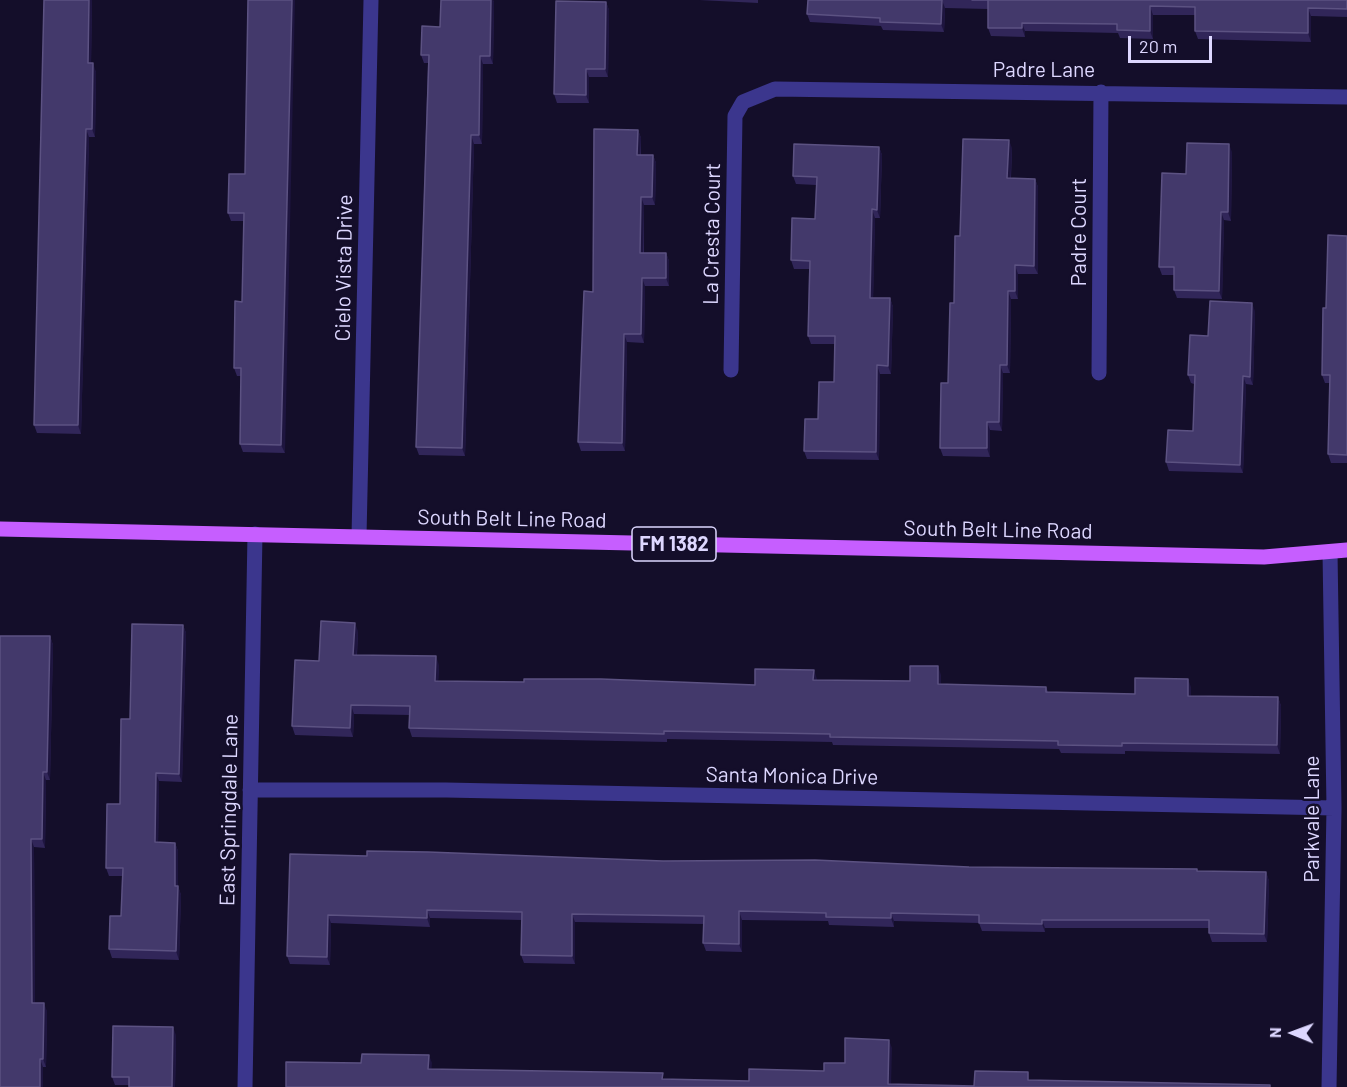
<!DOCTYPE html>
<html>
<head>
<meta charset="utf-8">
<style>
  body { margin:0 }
  #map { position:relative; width:1347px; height:1087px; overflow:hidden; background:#140e2a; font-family:Barlow,sans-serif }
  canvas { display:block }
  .north { position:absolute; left:1263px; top:1003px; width:60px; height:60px; -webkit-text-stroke:4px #140e2a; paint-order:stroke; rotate:271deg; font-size:16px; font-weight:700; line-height:24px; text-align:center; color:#ddd7ff }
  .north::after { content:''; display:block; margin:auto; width:21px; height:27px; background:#ddd7ff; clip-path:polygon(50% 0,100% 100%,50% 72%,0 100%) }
  .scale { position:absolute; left:1128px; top:36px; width:84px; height:27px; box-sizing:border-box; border:3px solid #ddd7ff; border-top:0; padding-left:8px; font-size:18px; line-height:21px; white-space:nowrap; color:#ddd7ff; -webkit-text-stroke:4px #140e2a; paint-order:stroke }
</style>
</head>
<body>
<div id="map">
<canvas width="1347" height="1087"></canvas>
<div class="north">N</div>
<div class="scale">20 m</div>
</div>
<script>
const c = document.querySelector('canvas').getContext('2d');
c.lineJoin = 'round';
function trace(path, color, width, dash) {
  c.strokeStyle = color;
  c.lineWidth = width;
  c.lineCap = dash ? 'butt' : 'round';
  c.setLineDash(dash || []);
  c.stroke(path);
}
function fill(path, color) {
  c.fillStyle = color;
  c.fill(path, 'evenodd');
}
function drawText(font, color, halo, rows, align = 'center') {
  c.font = font + ' Barlow,sans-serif';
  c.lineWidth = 5;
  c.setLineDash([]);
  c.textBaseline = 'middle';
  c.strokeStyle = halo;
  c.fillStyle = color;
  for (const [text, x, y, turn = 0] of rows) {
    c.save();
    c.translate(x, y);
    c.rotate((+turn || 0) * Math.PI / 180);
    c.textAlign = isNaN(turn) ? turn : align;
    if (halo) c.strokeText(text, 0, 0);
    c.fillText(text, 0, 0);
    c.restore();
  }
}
const minor = new Path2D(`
  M731 370 735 116 743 102 775 89 1347 97
  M1099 373 1101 92
  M359 536 371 0
  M250 790H446L1334 808
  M245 1087 255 534
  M1329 1087 1334 808 1330 552`);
const major = new Path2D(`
  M0 529 1264 557 1347 550`);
const wall = new Path2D(`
  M44 0H92L91 63 96 72 95 137H89L81 434 37 433 34 425Z
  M441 0H493L494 2 493 64H483L482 144H474L465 456 419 455 416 447 428 63H424L421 55 440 27Z
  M699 0H758V3Z
  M808 0H1347V17L1311 16V42L1198 39 1195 31V15H1153V39L1120 38 1118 33 1025 31V37L991 36 988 28V9L945 8 944 32 883 30 881 26 810 22 807 14Z
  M606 2 609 10 608 77H589V103H557L554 94Z
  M638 130 641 138V155H653L656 163 655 205H644V253H666L669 261V286H645L644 343 627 342 625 451H581L578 442 593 292Z
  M879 147 882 155 880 218H875L873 298H890L893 307 891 374H880L879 460 807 459 804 451 834 382 835 344H811L808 336 809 269H794L791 260 815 219 816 185 796 184 793 176Z
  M1012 148 1011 178 1035 179 1038 187V274H1018V299H1011L1010 373H1003L1002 431 990 430V457L943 456 940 448 948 383 960 236Z
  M1232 152 1231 221 1224 220 1222 299 1177 298 1174 290V275H1162L1159 267 1186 174Z
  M245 174 285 453 243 452 240 444 241 376H237L234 368 242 302 244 221H231L228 213Z
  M1347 236V463H1331L1328 454 1330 383H1325L1322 375 1326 308Z
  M1255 311 1253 385 1246 384 1243 473 1169 471 1166 462 1193 431 1194 384 1191 383 1188 375 1208 336Z
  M183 625 186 633 182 782 159 781 158 843H175L178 851V886L181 895 179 960 112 958 109 949 121 916 122 876H109L106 868 120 804Z
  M358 631 357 655 439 665 438 681 755 685 817 679V680L910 681 941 675V684L1046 687 1048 692 1135 694 1191 687V696L1278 697 1281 706 1280 754 1125 751V754L1061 753 1059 749 833 745 832 742 667 739V742L412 737 409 728 410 715 354 714 353 737 295 735 292 726 319 661Z
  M50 636 53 645 50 780H46L45 848 34 847 35 1003 47 1011 46 1067H43L0 1087Z
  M367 856 663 861 969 867 1197 869V871L1266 872 1269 881 1267 942H1212L1209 933V928H1045V932L982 931 979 923 894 921V927L829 925 828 921 742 920V952L706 951 703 943 704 924 575 922V964L524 963 521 955 522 920 430 918V927L331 923 330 965 290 964 287 956Z
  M176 1035 175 1087H129V1085H115L112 1077Z`);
const shadedWall = new Path2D(`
  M89 0H92L91 72 88 63Z
  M292 0H295L285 453 281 445Z
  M491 0H493L494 2 493 64 490 56Z
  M942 0 945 8 944 32 941 24Z
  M606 2 609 10 608 77 605 69Z
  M1150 6 1153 15V39L1150 31Z
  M1308 8 1311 16V42L1308 33Z
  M1022 23 1025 31V37L1022 28Z
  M480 56 483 64 482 144 479 135Z
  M93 63 96 72 95 137 92 129Z
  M586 69 589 77V103L586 95Z
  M86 129 89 137 81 434 78 425Z
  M638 130 641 138 640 163 637 155Z
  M471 135 474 144 465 456 462 448Z
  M1009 140 1012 148 1010 187 1007 178Z
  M1229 144 1232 152 1231 221 1228 212Z
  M879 147 882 155 880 218 877 210Z
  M653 155 656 163 655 205 652 197Z
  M1035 179 1038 187V274L1034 266Z
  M641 197 644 205 643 261 640 253Z
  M872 209 875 218 873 306 870 298Z
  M1221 212 1224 220 1222 299 1219 291Z
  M666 253 669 261V286L666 278Z
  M1015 265 1018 274V299L1015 291Z
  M642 278 645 286 644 343 641 334Z
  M1008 291 1011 299 1010 373 1007 365Z
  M890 298 893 307 891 374 888 366Z
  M1252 303 1255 311 1253 385 1250 377Z
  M624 334 627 342 625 451 622 443Z
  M877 365 880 374 879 460 876 452Z
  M1000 365 1003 373 1002 431 999 422Z
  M1243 376 1246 384 1243 473 1240 465Z
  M987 422 990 430V457L987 448Z
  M355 623 358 631 356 663 353 655Z
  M183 625 186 633 182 782 179 774Z
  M50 636 53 645 50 780 47 772Z
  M436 656 439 665 438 689 435 681Z
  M938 666 941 675V692L938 684Z
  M814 670 817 679 816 688 813 680Z
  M1188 679 1191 687V704L1188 696Z
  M1278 697 1281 706 1280 754 1277 745Z
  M351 705 354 714 353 737 350 728Z
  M43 772 46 780 45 848 42 839Z
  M156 773 159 781 158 851 155 842Z
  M31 839 34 847 35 1011 32 1003Z
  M175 843 178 851V894L175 886Z
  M1266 872 1269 881 1267 942 1264 934Z
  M178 886 181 895 179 960 176 951Z
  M427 910 430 918V927L427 918Z
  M739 911 742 920V952L739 944Z
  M891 913 894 921V927L891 918Z
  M572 914 575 922V964L572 956Z
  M328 915 331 923 330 965 327 957Z
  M1042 920 1045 928V932L1042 924Z
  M44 1003 47 1011 46 1067 43 1059Z
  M173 1027 176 1035 175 1087H172Z
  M889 1040 892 1048 891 1087 888 1084Z
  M429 1055 432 1063 431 1077 428 1069Z
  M40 1059 43 1067V1087H40Z`);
const building = new Path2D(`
  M44 0H89L88 63H93L92 129H86L78 425H34Z
  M248 0H292L281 445 240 444 241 368H234L235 301 242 302 244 213H228L229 174H245Z
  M441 0H491L490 56H480L479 135H471L462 448 416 447 429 55H421L422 26 440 27Z
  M808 0H942L941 24 880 22V18L807 14Z
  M972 0H1347V9L1308 8V33L1195 31V7L1150 6V31L1117 30V24L1022 23V28H988V0Z
  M556 1 606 2 605 69H586V95L554 94Z
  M594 129 638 130 637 155H653L652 197H641L640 253H666V278H642L641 334H624L622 443 578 442 584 291 593 292Z
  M963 139 1009 140 1007 178 1035 179 1034 266 1015 265V291H1008L1007 365H1000L999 422H987V448H940L941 383H948L950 303H954L955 236H960Z
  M1187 143 1229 144 1228 212H1221L1219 291 1174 290V267H1159L1162 173 1186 174Z
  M794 144 879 147 877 210 872 209 870 298H890L888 366 877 365 876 452 804 451 805 419H818L819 382H834L835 336H808L810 261 791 260 792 218 815 219 817 177 793 176Z
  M1328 235 1347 236V455L1328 454 1330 375H1322L1323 308H1326Z
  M1210 301 1252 303 1250 377 1243 376 1240 465 1166 462 1168 430 1193 431 1195 375H1188L1190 335 1208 336Z
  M321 621 355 623 353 655 436 656 435 681 524 682V679H601L755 685V669L814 670 813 680 910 681V666H938V684L1046 687V692L1135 694V678L1188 679V696L1278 697 1277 745 1122 743V746L1058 745V741L830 737V734L664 731V734L409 728 410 706 351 705 350 728 292 726 295 660 319 661Z
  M132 624 183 625 179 774 156 773 155 842 175 843V886H178L176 951 109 949 110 916H121L123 868H106L107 804H120L121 719H130Z
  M0 636H50L47 772H43L42 839H31L32 1003H44L43 1059H40V1087H0Z
  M367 851 428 852 663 861 815 860 969 867 1197 869V871L1266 872 1264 934 1209 933V920H1042V924L979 923V915L891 913V918L826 917V913L739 911V944L703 943 704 916 572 914V956L521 955 522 912 427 910V918L328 915 327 957 287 956 290 854 367 856Z
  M113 1026 173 1027 172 1087H129V1077H112Z
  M845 1038 889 1040 888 1084 974 1086 975 1071 1028 1072V1080L1270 1085V1087H286V1062L361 1063 362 1054 429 1055 428 1069 663 1073 662 1079 749 1081V1069L824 1071V1063H845Z`);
const shields = [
  [674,544,84]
];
const shieldNames = [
  ["FM 1382",674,544]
];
const streetNames = [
  ["Padre Lane",1044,70],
  ["Padre Court",1079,232,-90],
  ["La Cresta Court",712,234,-89],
  ["Cielo Vista Drive",344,268,-89],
  ["South Belt Line Road",512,519,1],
  ["South Belt Line Road",998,530,1],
  ["Santa Monica Drive",792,776,1],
  ["East Springdale Lane",229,810,-89],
  ["Parkvale Lane",1312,819,-90]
];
trace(minor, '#3b368d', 15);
trace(major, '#c65eff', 15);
fill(wall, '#312659');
fill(shadedWall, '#1e153f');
fill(building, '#43396b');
trace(building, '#5c5282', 1.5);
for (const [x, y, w] of shields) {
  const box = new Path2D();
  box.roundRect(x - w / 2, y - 17, w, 34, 4.5);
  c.fillStyle = '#140e2a';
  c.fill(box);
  trace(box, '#ddd7ff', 1.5);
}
drawText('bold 20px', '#ddd7ff', null, shieldNames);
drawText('21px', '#ddd7ff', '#140e2a', streetNames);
</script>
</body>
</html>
